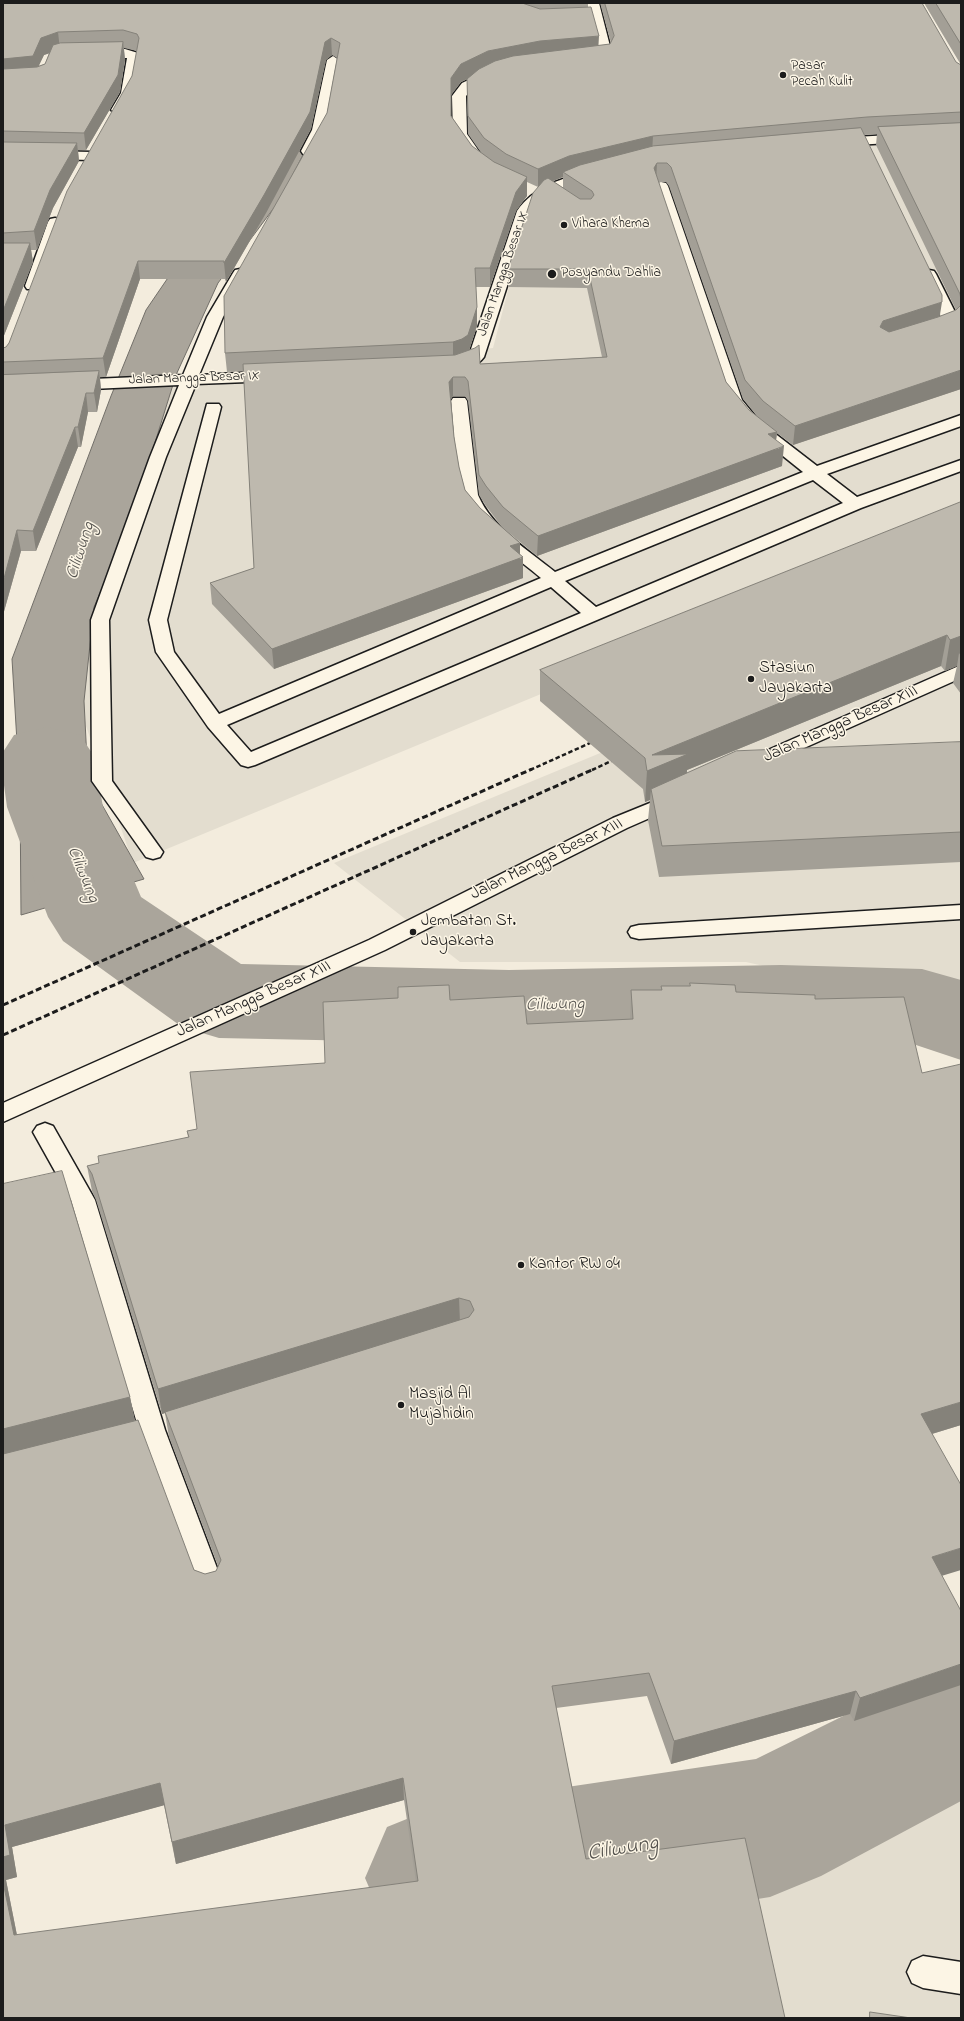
<!DOCTYPE html>
<html>
<head>
<meta charset="utf-8">
<style>
  body { margin:0 }
  #map { position:relative; width:964px; height:2021px; overflow:hidden; background:#f3ecdd; font-family:"Indie Flower",sans-serif }
  canvas { display:block }
  .frame { position:absolute; inset:0; border:4px solid #1c1c1c; pointer-events:none }
</style>
</head>
<body>
<div id="map">
<canvas width="964" height="2021"></canvas>
<div class="frame"></div>
</div>
<script>
const c = document.querySelector('canvas').getContext('2d');
c.lineJoin = 'round';
function fill(path, color) {
  c.fillStyle = color;
  c.fill(path, 'evenodd');
}
function trace(path, color, width, dash) {
  c.strokeStyle = color;
  c.lineWidth = width;
  c.lineCap = dash ? 'butt' : 'round';
  c.setLineDash(dash || []);
  c.stroke(path);
}
function drawText(font, color, halo, rows, align = 'center') {
  c.font = font + ' "Indie Flower",sans-serif';
  c.lineWidth = 3;
  c.setLineDash([]);
  c.textBaseline = 'middle';
  c.strokeStyle = halo;
  c.fillStyle = color;
  for (const [text, x, y, turn = 0] of rows) {
    c.save();
    c.translate(x, y);
    c.rotate((+turn || 0) * Math.PI / 180);
    c.textAlign = isNaN(turn) ? turn : align;
    if (halo) c.strokeText(text, 0, 0);
    c.fillText(text, 0, 0);
    c.restore();
  }
}
const built = new Path2D(`
  M961 137V520L133 863 73 688 162 386 493 348 527 218 722 154Z
  M961 604V1010L746 962H460L334 863Z
  M961 1796V2018H3V1973Z`);
const water = new Path2D(`
  M325 3 319 124 279 201 218 283 176 375 129 526 94 607 84 701 88 780 144 879 21 915 20 792 12 659 111 396 146 310 266 134Z`);
const river = new Path2D(`
  M47 727 80 735 94 756 103 807 141 897 241 964 509 970 781 965 922 969 961 980V1060L910 1043 781 1039 509 1044 219 1038 182 1027 63 941 48 917 7 807 3 778V752L14 735Z
  M961 1663V1801L821 1876 770 1897 439 1950 387 1929 365 1878 387 1827 439 1806 756 1759 912 1682Z`);
const service = new Path2D(`
  M661 182 666 183 668 186 742 400 760 422 817 466 961 415V426L827 474 857 497 961 460V471L861 508 255 765 248 767 241 765 208 727 156 652 149 620 207 404H219L221 407 167 620 174 652 219 714 541 578C521 561 479 532 467 509 456 486 454 429 451 401L453 398H465L467 401 478 495C492 528 528 550 555 572L803 472 748 428 726 401 654 186 656 183ZM813 480 843 503 596 607 565 581ZM551 587 581 613 251 752 227 725Z
  M929 270 934 271 936 274 956 314 957 324 954 327 931 336 926 334 923 331 926 328 941 322 940 314 922 274 924 271Z
  M961 905V919L639 939 631 937 628 932 631 927 639 925Z
  M923 1956 961 1962V1994L923 1988 912 1983 907 1972 912 1961Z`);
const minor = new Path2D(`
  M587 3H599L612 54 605 62 588 65 582 61 584 58 597 56 600 53Z
  M125 49 138 53 140 56 133 93 123 113 118 114 111 110 121 93 127 58H94L88 54 94 50Z
  M333 56 339 60 326 130 313 154H303L301 151 312 130 327 60Z
  M494 68 499 69 500 72 499 75 472 89 466 96 467 134 481 154 479 157H469L453 134 452 96 462 83Z
  M961 131V139L837 146 832 145 830 142 832 139 837 138Z
  M3 150 92 152 97 153 99 156 97 159 92 160 3 158Z
  M591 171 596 172 598 175 596 178C571 184 547 191 531 212L484 357C477 366 466 372 454 369L452 366C456 361 464 360 469 355L517 211C534 186 563 178 591 171Z
  M55 218 60 219 62 222 39 286 37 289H27L25 286 48 222 50 219Z
  M240 269 245 270 247 273 223 317 199 375 274 371 280 373 282 376 280 379 274 381 196 384 166 457 109 620 112 781 163 852 160 857 153 859 146 857 92 781 91 620 150 457 179 385 70 390 64 388 62 385 64 382 70 380 183 375 207 317 233 273 235 270Z
  M961 665V678L766 765 759 767 752 765 749 761 752 757Z
  M677 792 684 793 687 798 684 803 627 828 385 950 3 1122V1103L369 940 613 818Z
  M45 1123 53 1126 95 1200 165 1430 223 1584 219 1593 209 1596 199 1593 195 1584 139 1430 71 1200 33 1132 37 1126Z`);
const railFar1 = new Path2D(`
  M530 770 599 739
  M592 770 620 757`);
const rail = new Path2D(`
  M3 1005 532 769
  M3 1035 594 769`);
const wall = new Path2D(`
  M3 3H588V7L598 46 610 44 611 43 600 3H922L956 62 961 65 924 3H961V389L793 445 777 433 776 440 782 466 537 556 502 527 486 506 479 495 468 401 465 396H453L451 399 454 437 459 467 465 490 480 508 520 543V555L523 578 274 669 212 604 210 583 254 568 244 371 227 372 225 353 327 113 337 58 332 55 326 60 311 129 266 213 226 282 225 279H140L106 377H100L101 390 97 412H88L81 447H78L36 551H21L3 615V348L6 347 9 343 132 76 137 51 124 48 125 60 120 92 86 150H78L79 161 53 208 37 250H31L33 262 3 338ZM49 53 45 64 38 66 44 55ZM469 78 467 79 468 134 482 154 472 146 451 116V95L461 82ZM877 134 876 145 956 310 940 317 864 135ZM563 177V188L553 181ZM527 182 538 187 508 269V287L587 288 602 357 480 364 469 350 477 326 476 287H490L516 211 527 196ZM658 182H666L669 186 743 399 757 416 749 410 726 382Z
  M961 502V694L953 683 957 666 945 671 941 666 687 770V773L961 742V862L659 877 648 820 650 800 645 802 643 789 540 701V670Z
  M661 986 736 992 815 999 961 1425 932 1434 942 1576 854 1721 850 1714 671 1764 647 1696 556 1708 586 1859 3 2018V1184L130 1397 135 1421 194 1570 205 1574 216 1571 218 1566 169 1437 165 1413 162 1414 96 1200 92 1191 87 1166 99 1163 188 1137 187 1131 197 1129 325 1063 450 1000 527 1024 630 1019 631 990H661ZM404 1800 416 1882 17 1935 6 1880 17 1877 12 1847 164 1805 176 1864Z`);
const shadedWall = new Path2D(`
  M58 32 60 50 44 55 35 74 3 77V59L41 38Z
  M599 36 598 53 488 69 461 82 451 95V78L461 64 488 51 540 41Z
  M331 38 332 55 326 60 311 129 266 213 226 282 224 263 325 42Z
  M123 42 125 60 120 92 86 150 84 133Z
  M653 136 652 154 563 172V177L538 187V169L569 156Z
  M77 143 79 161 53 208 37 250 34 231 50 190Z
  M657 163 656 182 654 168Z
  M527 177V196L516 211 490 287V268L516 192Z
  M30 243 33 262 3 338V311Z
  M138 261 140 279 106 377 103 358Z
  M942 302 939 321 881 341 880 327 883 321Z
  M477 307V326L468 354 453 362V342Z
  M961 370V389L793 445 795 426Z
  M99 371 101 390 97 412 94 393Z
  M453 377V396L450 401 449 382Z
  M86 393 88 412 81 447 78 427Z
  M75 427 78 447 36 551 33 531Z
  M777 432 775 450 784 446 782 466 537 556 538 536 768 434Z
  M17 530 21 551 3 615V582Z
  M520 543V559L523 557V578L274 669 272 649 510 546Z
  M947 635 941 666 687 770 686 784 651 789 650 800 645 802 647 771 652 755Z
  M961 636V656L959 653 957 666 945 671 950 640Z
  M459 1298 460 1323 162 1414 158 1389Z
  M130 1397 135 1422 3 1455V1429Z
  M961 1402V1425L915 1439 921 1414Z
  M961 1548V1570L925 1581 932 1557Z
  M961 1664V1685L854 1721 860 1698Z
  M856 1691 850 1714 671 1764 674 1741Z
  M403 1778 404 1800 176 1864 172 1842Z
  M160 1783 165 1805 12 1847 17 1877 6 1880 21 1956 14 1935 3 1882V1857L5 1825Z`);
const building = new Path2D(`
  M3 3H522L540 9 591 7 599 36 540 41 488 51 461 64 451 78V116L472 146 494 162 527 177 516 192 490 268H475L477 307 468 335 462 339 453 342 225 353 224 296 327 113 340 43 331 38 325 42 310 112 264 195 224 263V261H138L103 358 3 362V348L6 347 9 343 67 191 132 76 139 38 137 34 123 30 58 32 41 38 33 56 3 59Z
  M605 3H922L956 62 961 65V112L867 117 653 136 569 156 538 169 506 154 484 138 468 116 467 79 479 69 495 61 513 56 610 44 614 36Z
  M936 3H961V44Z
  M123 42 118 75 84 133 3 131V69L37 67 45 64 53 45 60 43Z
  M961 123V300L960 294 878 127Z
  M861 128 942 295V302L883 321 880 327 889 332 938 317 956 310 961 305V370L795 426 763 401 745 380 671 167 667 163H657L654 168 726 382 749 410 777 432 768 434 784 446 538 536 503 507 486 486 479 475 468 381 465 377H453L449 382 454 437 459 467 465 490 480 508 520 543 510 546 523 557 272 649 210 583 254 568 243 364 455 355 475 348 479 345 480 364 607 357 588 269H508L533 193 544 180 548 178 580 199H591L594 195 592 191 563 172 580 165 653 146Z
  M3 142 77 143 50 190 34 231 3 233Z
  M3 243H30L3 311Z
  M99 371 94 393H86L78 427H75L33 531 17 530 3 582V375Z
  M961 502V636L950 640 947 635 652 755 688 754 647 771 645 758 540 670Z
  M961 742V832L662 846 651 789 736 751Z
  M690 983 735 985 736 992 815 995V999L904 997 922 1073 961 1064V1402L921 1414 961 1485V1548L932 1557 961 1611V1664L860 1698 856 1691 674 1741 649 1673 552 1686 586 1859 745 1838 785 2018H3V1882L14 1935 418 1881 403 1778 172 1842 160 1783 5 1825 10 1855 3 1857V1454L138 1420 194 1570 205 1574 216 1571 221 1560 165 1412 469 1317 474 1310 470 1301 459 1298 158 1389 92 1174 87 1166 99 1163 98 1156 189 1137 187 1131 197 1129 190 1072 325 1063 323 1002 398 998V987L449 985 450 1000 524 996 527 1024 633 1019 631 990H662L661 986H690Z
  M62 1171 130 1397 3 1429V1184Z
  M870 2012 911 2018H870Z`);
const markers = [
  [783,75,4,"#1c1c1c"],
  [564,225,4,"#1c1c1c"],
  [552,274,5,"#1c1c1c"],
  [751,679,4,"#1c1c1c"],
  [413,932,4,"#1c1c1c"],
  [521,1265,4,"#1c1c1c"],
  [401,1405,4,"#1c1c1c"]
];
const farPoinames = [
  ["Pasar",791,67],
  ["Pecah Kulit",791,83],
  ["Vihara Khema",572,225],
  ["Posyandu Dahlia",561,274]
];
const farStreetnames = [
  ["Jalan Mangga Besar IX",504,274,-71],
  ["Jalan Mangga Besar IX",194,379,-2]
];
const poiNames = [
  ["Stasiun",759,669],
  ["Jayakarta",759,689],
  ["Jembatan St.",421,922],
  ["Jayakarta",421,942],
  ["Kantor RW 04",529,1265],
  ["Masjid Al",409,1395],
  ["Mujahidin",409,1415]
];
const streetNames = [
  ["Jalan Mangga Besar XIII",841,725,-24],
  ["Jalan Mangga Besar XIII",547,860,-26],
  ["Jalan Mangga Besar XIII",254,1000,-24]
];
const waterNames = [
  ["Ciliwung",82,551,-72],
  ["Ciliwung",82,875,68],
  ["Ciliwung",555,1006,-1]
];
const nearWaternames = [
  ["Ciliwung",623,1850,-9]
];
fill(built, '#e3ddcf');
fill(water, '#aaa59b');
trace(water, '#716e68', 1);
fill(river, '#aaa59b');
trace(service, '#1c1c1c', 3);
trace(minor, '#1c1c1c', 3);
fill(service, '#fcf5e5');
fill(minor, '#fcf5e5');
trace(railFar1, '#1c1c1c', 2.5, [4.5, 2.5]);
trace(rail, '#1c1c1c', 3, [6, 3]);
fill(wall, '#a39f96');
fill(shadedWall, '#85827a');
fill(building, '#beb9ae');
trace(building, '#85827a', 1);
for (const [x, y, r, color] of markers) {
  const dot = new Path2D();
  dot.arc(x, y, r, 0, 2 * Math.PI);
  c.fillStyle = color;
  c.fill(dot);
  trace(dot, '#fcf5e5', 1.5);
}
drawText('14px', '#1c1c1c', '#fcf5e5', farPoinames, 'left');
drawText('14px', '#1c1c1c', '#fcf5e5', farStreetnames);
drawText('17px', '#1c1c1c', '#fcf5e5', poiNames, 'left');
drawText('17px', '#1c1c1c', '#fcf5e5', streetNames);
drawText('italic 18px', '#55534f', '#fcf5e5', waterNames);
drawText('italic 22px', '#55534f', '#fcf5e5', nearWaternames);
</script>
</body>
</html>
